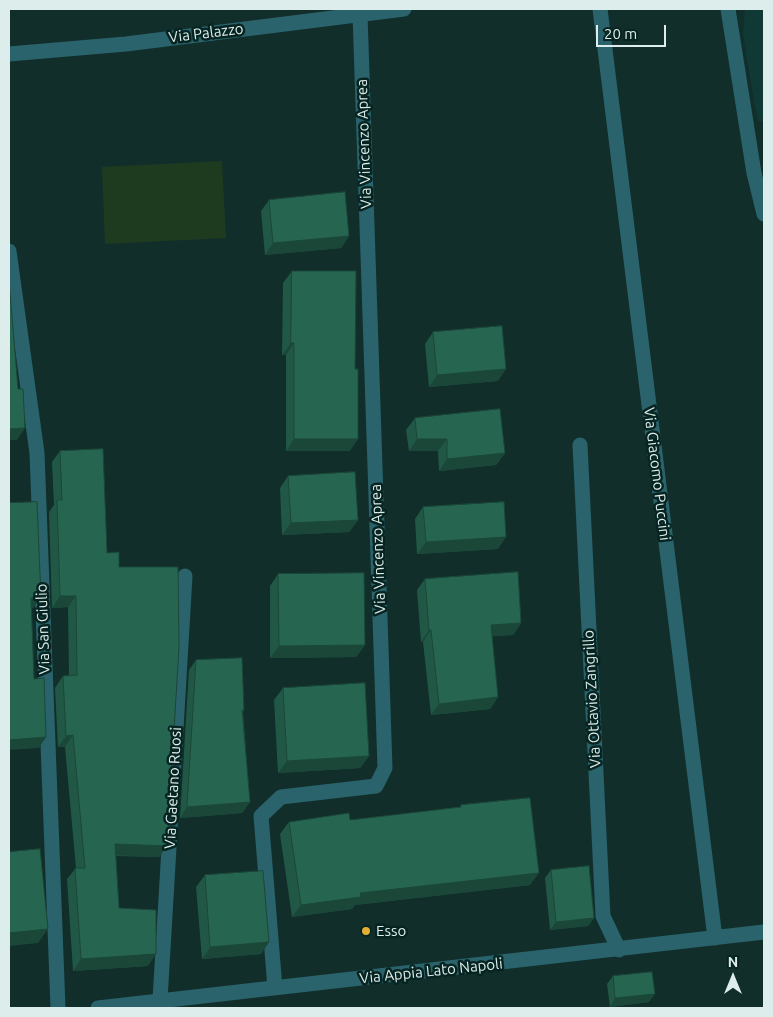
<!DOCTYPE html>
<html>
<head>
<meta charset="utf-8">
<style>
  body { margin:0 }
  #map { position:relative; width:773px; height:1017px; overflow:hidden; background:#112e2b; font-family:Ubuntu,sans-serif }
  canvas { display:block }
  .frame { position:absolute; inset:0; border:10px solid #ddedeb; pointer-events:none }
  .north { position:absolute; left:708px; top:952px; width:50px; height:50px; -webkit-text-stroke:4px #062421; paint-order:stroke; rotate:0deg; font-size:14px; font-weight:700; line-height:20px; text-align:center; color:#ddedeb }
  .north::after { content:''; display:block; margin:auto; width:18px; height:22px; background:#ddedeb; clip-path:polygon(50% 0,100% 100%,50% 72%,0 100%) }
  .scale { position:absolute; left:596px; top:25px; width:70px; height:22px; box-sizing:border-box; border:2px solid #ddedeb; border-top:0; padding-left:6px; font-size:15px; line-height:18px; white-space:nowrap; color:#ddedeb; -webkit-text-stroke:4px #062421; paint-order:stroke }
</style>
</head>
<body>
<div id="map">
<canvas width="773" height="1017"></canvas>
<div class="frame"></div>
<div class="north">N</div>
<div class="scale">20 m</div>
</div>
<script>
const c = document.querySelector('canvas').getContext('2d');
c.lineJoin = 'round';
function fill(path, color) {
  c.fillStyle = color;
  c.fill(path, 'evenodd');
}
function trace(path, color, width, dash) {
  c.strokeStyle = color;
  c.lineWidth = width;
  c.lineCap = dash ? 'butt' : 'round';
  c.setLineDash(dash || []);
  c.stroke(path);
}
function drawText(font, color, halo, rows, align = 'center') {
  c.font = font + ' Ubuntu,sans-serif';
  c.lineWidth = 5;
  c.setLineDash([]);
  c.textBaseline = 'middle';
  c.strokeStyle = halo;
  c.fillStyle = color;
  for (const [text, x, y, turn = 0] of rows) {
    c.save();
    c.translate(x, y);
    c.rotate((+turn || 0) * Math.PI / 180);
    c.textAlign = isNaN(turn) ? turn : align;
    if (halo) c.strokeText(text, 0, 0);
    c.fillText(text, 0, 0);
    c.restore();
  }
}
const built = new Path2D(`
  M745 9H764V121H758L754 102 743 34Z`);
const green = new Path2D(`
  M222 161 226 238 105 244 102 167Z`);
const minor = new Path2D(`
  M600 9 715 938
  M728 9 754 173 764 214
  M9 54 126 44 404 9
  M9 251 37 453 58 1008
  M580 445 603 916 619 950
  M275 988 261 816 281 797 376 786 385 768 360 14
  M160 1000 185 576
  M98 1008 764 932`);
const wall = new Path2D(`
  M269 200 349 236 341 248 265 255 261 211Z
  M292 271 350 451H286V355H282L283 283Z
  M433 332 498 381 429 387 425 344Z
  M415 418 505 453 496 465 439 471 438 451H409L406 430Z
  M60 451 107 553 119 567 167 846 159 857 116 856 119 908 148 966 73 971 67 879 76 868 65 747H58L55 688 63 676H69L68 607 52 608 49 512 54 505 52 462Z
  M288 476 358 520 349 532 282 535 280 488Z
  M423 507 498 549 417 554 415 519Z
  M278 574 365 645 356 657 270 658V586Z
  M425 579 521 623 513 635 492 636 498 697 490 709 431 715 423 642H421L417 590Z
  M196 660 244 710 243 712 250 802 242 813 180 818 189 670Z
  M283 688 369 756 360 768 278 773 274 700Z
  M461 805 530 885 355 905 352 909 292 917 280 834 289 822 350 820 460 807Z
  M551 870 594 918 588 926 550 930 545 878Z
  M205 875 269 942 261 954 202 959 196 887Z
  M613 976 649 1002 610 1007 607 984Z`);
const shadedWall = new Path2D(`
  M349 236 341 248 265 255 273 243Z
  M291 343H294L286 355H282Z
  M506 369 498 381 429 387 437 375Z
  M25 428 17 440H9V429Z
  M294 439H358L350 451H286Z
  M417 439H447L438 451H409Z
  M505 453 496 465 439 471 447 459Z
  M358 520 349 532 282 535 291 523Z
  M506 537 498 549 417 554 426 542Z
  M60 596H76L68 607 52 608Z
  M31 598H41L33 608H24Z
  M521 623 513 635 482 637 491 625Z
  M429 630H431L423 642H421Z
  M365 645 356 657 270 658 279 646Z
  M498 697 490 709 431 715 439 704Z
  M73 735 65 747H58L66 736Z
  M46 737 39 748 9 750V740Z
  M369 756 360 768 278 773 287 761Z
  M250 802 242 813 180 818 187 807Z
  M115 844 167 846 159 857 107 855Z
  M539 873 530 885 355 905 352 909 292 917 301 905 360 893Z
  M594 918 588 926 550 930 556 922Z
  M48 929 38 943 9 946V933Z
  M269 942 261 954 202 959 210 947Z
  M156 954 148 966 73 971 81 959Z
  M655 994 649 1002 610 1007 615 998Z`);
const building = new Path2D(`
  M345 192 349 236 273 243 269 200Z
  M292 271H356L355 369H358V439H294V343H291Z
  M9 281 18 389H23L25 428 9 429Z
  M502 326 506 369 437 375 433 332Z
  M500 409 505 453 447 459V439H417L415 418Z
  M103 449 107 553 119 552V567H178L179 647 167 846 115 844 119 908 156 910V954L81 959 75 868H85L73 735 66 736 63 676 77 675 76 596H60L57 500H62L60 451Z
  M355 472 358 520 291 523 288 476Z
  M37 502 41 598H31L34 679 44 678 46 737 9 740V503Z
  M504 502 506 537 426 542 423 507Z
  M518 572 521 623 491 625 498 697 439 704 431 630H429L425 579Z
  M364 573 365 645 279 646 278 574Z
  M242 658 244 710H242L250 802 187 807 196 660Z
  M365 683 369 756 287 761 283 688Z
  M530 798 539 873 360 893 361 897 301 905 289 822 349 813 350 820 461 807V805Z
  M40 849 48 929 9 933V852Z
  M589 866 594 918 556 922 551 870Z
  M263 871 269 942 210 947 205 875Z
  M652 972 655 994 615 998 613 976Z`);
const markers = [
  [366,931,5,"#e4ae35"]
];
const streetNames = [
  ["Via Palazzo",206,33,-7],
  ["Via Vincenzo Aprea",364,144,-92],
  ["Via Giacomo Puccini",657,474,83],
  ["Via Vincenzo Aprea",378,549,-92],
  ["Via San Giulio",43,629,-92],
  ["Via Ottavio Zangrillo",592,699,-93],
  ["Via Gaetano Ruosi",173,788,-87],
  ["Via Appia Lato Napoli",431,971,-6]
];
const poiNames = [
  ["Esso",376,931]
];
fill(built, '#103835');
fill(green, '#1e3b20');
trace(minor, '#2a636c', 15);
fill(wall, '#215845');
fill(shadedWall, '#1b4738');
fill(building, '#266650');
trace(building, '#1b4738', 1);
for (const [x, y, r, color] of markers) {
  const dot = new Path2D();
  dot.arc(x, y, r, 0, 2 * Math.PI);
  c.fillStyle = color;
  c.fill(dot);
  trace(dot, '#062421', 2);
}
drawText('15px', '#ddedeb', '#062421', streetNames);
drawText('15px', '#ddedeb', '#062421', poiNames, 'left');
</script>
</body>
</html>
